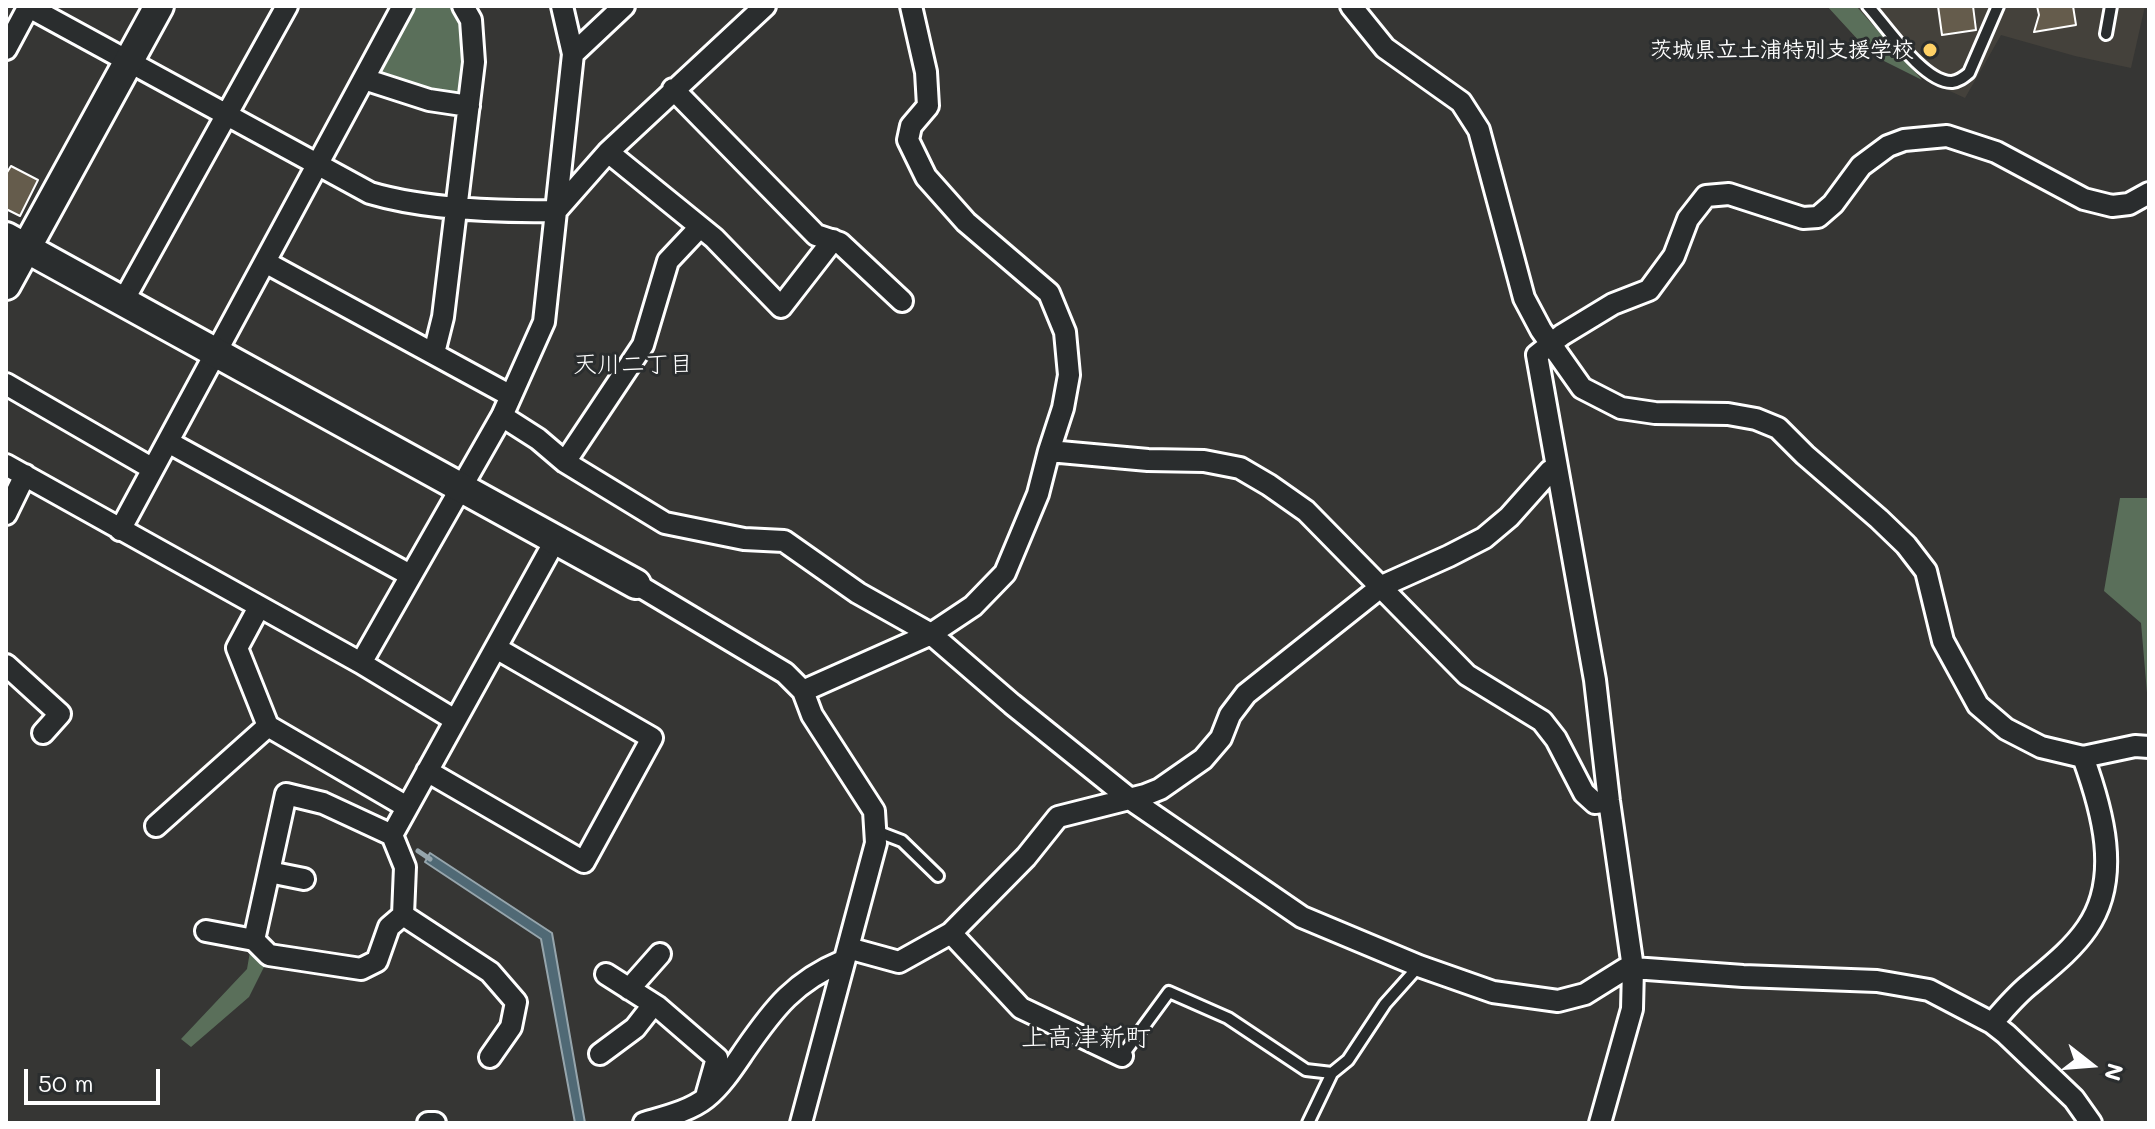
<!DOCTYPE html>
<html>
<head>
<meta charset="utf-8">
<style>
  body { margin:0 }
  #map { position:relative; width:2155px; height:1129px; overflow:hidden; background:#363634; font-family:Mali,sans-serif }
  canvas { display:block }
  .frame { position:absolute; inset:0; border:8px solid #fff; pointer-events:none }
  .north { position:absolute; left:2051px; top:1025px; width:80px; height:80px; -webkit-text-stroke:6px #2a2d2e; paint-order:stroke; rotate:107deg; font-size:22px; font-weight:700; line-height:32px; text-align:center; color:#fff }
  .north::after { content:''; display:block; margin:auto; width:28px; height:36px; background:#fff; clip-path:polygon(50% 0,100% 100%,50% 72%,0 100%) }
  .scale { position:absolute; left:24px; top:1069px; width:136px; height:36px; box-sizing:border-box; border:4px solid #fff; border-top:0; padding-left:10px; font-size:24px; line-height:28px; white-space:nowrap; color:#fff; -webkit-text-stroke:6px #2a2d2e; paint-order:stroke }
</style>
</head>
<body>
<div id="map">
<canvas width="2155" height="1129"></canvas>
<div class="frame"></div>
<div class="north">N</div>
<div class="scale">50 m</div>
</div>
<script>
const c = document.querySelector('canvas').getContext('2d');
c.lineJoin = 'round';
function fill(path, color) {
  c.fillStyle = color;
  c.fill(path, 'evenodd');
}
function trace(path, color, width, dash) {
  c.strokeStyle = color;
  c.lineWidth = width;
  c.lineCap = dash ? 'butt' : 'round';
  c.setLineDash(dash || []);
  c.stroke(path);
}
function drawText(font, color, halo, rows, align = 'center') {
  c.font = font + ' Mali,"Klee One",sans-serif';
  c.lineWidth = 6;
  c.setLineDash([]);
  c.textBaseline = 'middle';
  c.strokeStyle = halo;
  c.fillStyle = color;
  for (const [text, x, y, turn = 0] of rows) {
    c.save();
    c.translate(x, y);
    c.rotate((+turn || 0) * Math.PI / 180);
    c.textAlign = isNaN(turn) ? turn : align;
    if (halo) c.strokeText(text, 0, 0);
    c.fillText(text, 0, 0);
    c.restore();
  }
}
const built = new Path2D(`
  M1827 6H2145L2131 68 2075 56 2001 35 1965 98 1872 55Z`);
const green = new Path2D(`
  M413 6H456L463 19 468 80 459 99 382 81 379 72Z
  M1827 6H1856L1922 80 1872 55Z
  M2120 498H2149V716L2141 623 2104 591Z
  M251 946 267 961 249 997 191 1047 181 1039 247 969Z`);
const water = new Path2D(`
  M430 853 552 933 585 1123H575L541 939 425 862Z`);
const stream = new Path2D(`
  M418 851 430 859`);
const building = new Path2D(`
  M1938 6H1973L1976 30 1942 35Z
  M2037 6H2073L2076 25 2034 32 2039 15Z
  M11 166 38 180 20 216 6 209V174Z`);
const lane = new Path2D(`
  M1868 6C1886 26 1924 83 1952 82 1959 81 1963 78 1969 73L1998 6
  M2106 34 2111 6
  M876 831 902 841 938 876
  M1122 1056 1169 992 1228 1018 1306 1070 1332 1073 1348 1060 1385 1004 1419 966
  M1308 1123 1332 1073`);
const street = new Path2D(`
  M911 6 926 72 928 106 911 126 908 140 926 177 966 222 1049 293 1065 332 1069 375 1063 408 1049 451
  M1351 6 1385 48 1461 102 1479 130 1524 298 1541 330 1582 388 1621 408 1655 413 1728 414 1756 419 1778 428 1805 455 1879 519 1906 545 1926 571 1943 641 1978 705 2006 729 2041 747 2083 757 2135 746 2149 747
  M29 7 370 193C424 209 500 212 556 211L608 152 765 6
  M6 49 29 6
  M573 54 624 6
  M364 79 429 100 469 106
  M673 89 816 235 840 243 902 301
  M608 152 714 238 781 307 833 240
  M265 262 511 396
  M122 303 287 6
  M434 353 443 317 474 62 471 20 463 6
  M6 384 153 469
  M502 416 538 439 565 462 665 523 744 539 784 541 858 593 931 634 973 606 1005 573 1038 494 1049 451 1148 460 1204 461 1240 468 1269 485 1306 511 1467 675 1542 721 1556 739 1584 793 1595 803 1609 801
  M168 442 410 575
  M565 462 643 345 668 261 700 227
  M6 465 361 663 502 416 544 322 573 54 562 6
  M6 514 25 475
  M120 530 403 6
  M636 584 785 673 803 691 812 715 874 811 876 843 801 1123
  M259 607 237 648 268 726 407 807
  M361 663 455 720
  M6 665 60 714 43 733
  M803 691 931 634 1012 704 1130 799 1302 917 1419 966 1493 992 1558 1001 1585 994 1625 969 1633 968 1743 976 1877 981 1929 990 1992 1023 2006 1034 2074 1099 2091 1123
  M427 771 584 862 652 738 496 648
  M156 826 268 726
  M392 835 556 539
  M269 872 304 879
  M403 915 490 972 516 1002 511 1027 490 1057
  M206 931 254 940 269 955 361 969 377 961 389 927 403 915 405 867 392 835 323 803 286 794 254 940
  M951 933 1021 1008 1122 1056
  M848 948 899 962 951 933 1026 857 1058 817 1145 795 1160 789 1203 759 1221 738 1230 715 1246 694 1382 586 1449 556 1484 538 1509 517 1550 471 1556 468
  M606 974 658 1007 717 1058 707 1093
  M629 989 660 954
  M1992 1023C2004 1010 2016 995 2030 984 2050 967 2072 950 2087 928 2122 878 2102 809 2083 757
  M600 1054 635 1028 653 1005
  M428 1123H435
  M644 1123C664 1117 690 1111 706 1098 722 1085 734 1066 745 1050 774 1008 795 981 843 961
  M1600 1123 1632 1009 1633 968 1609 801 1595 680 1537 355 1562 335 1613 304 1649 290 1674 256 1688 219 1706 196 1729 194 1803 218 1818 217 1833 204 1861 166 1888 146 1904 140 1947 136 1996 152 2084 199 2112 206 2129 204 2149 193`);
const secondary = new Path2D(`
  M6 237 636 584
  M6 285 159 6`);
const markers = [
  [1930,50,8,"#ffd166"]
];
const poiNames = [
  ["茨城県立土浦特別支援学校",1914,50]
];
const neighbourhoodNames = [
  ["天川二丁目",633,365]
];
const quarterNames = [
  ["上高津新町",1086,1038]
];
fill(built, '#44413b');
fill(green, '#5a6f5a');
fill(water, '#506975');
trace(water, '#96a5ac', 2);
trace(stream, '#96a5ac', 5);
fill(building, '#655c4c');
trace(building, '#fff', 2);
trace(lane, '#fff', 16);
trace(street, '#fff', 26);
trace(secondary, '#fff', 34);
trace(lane, '#2a2d2e', 10);
trace(street, '#2a2d2e', 20);
trace(secondary, '#2a2d2e', 28);
for (const [x, y, r, color] of markers) {
  const dot = new Path2D();
  dot.arc(x, y, r, 0, 2 * Math.PI);
  c.fillStyle = color;
  c.fill(dot);
  trace(dot, '#2a2d2e', 3);
}
drawText('bold 22px', '#fff', '#2a2d2e', poiNames, 'right');
drawText('24px', '#fff', '#2a2d2e', neighbourhoodNames);
drawText('26px', '#fff', '#2a2d2e', quarterNames);
</script>
</body>
</html>
